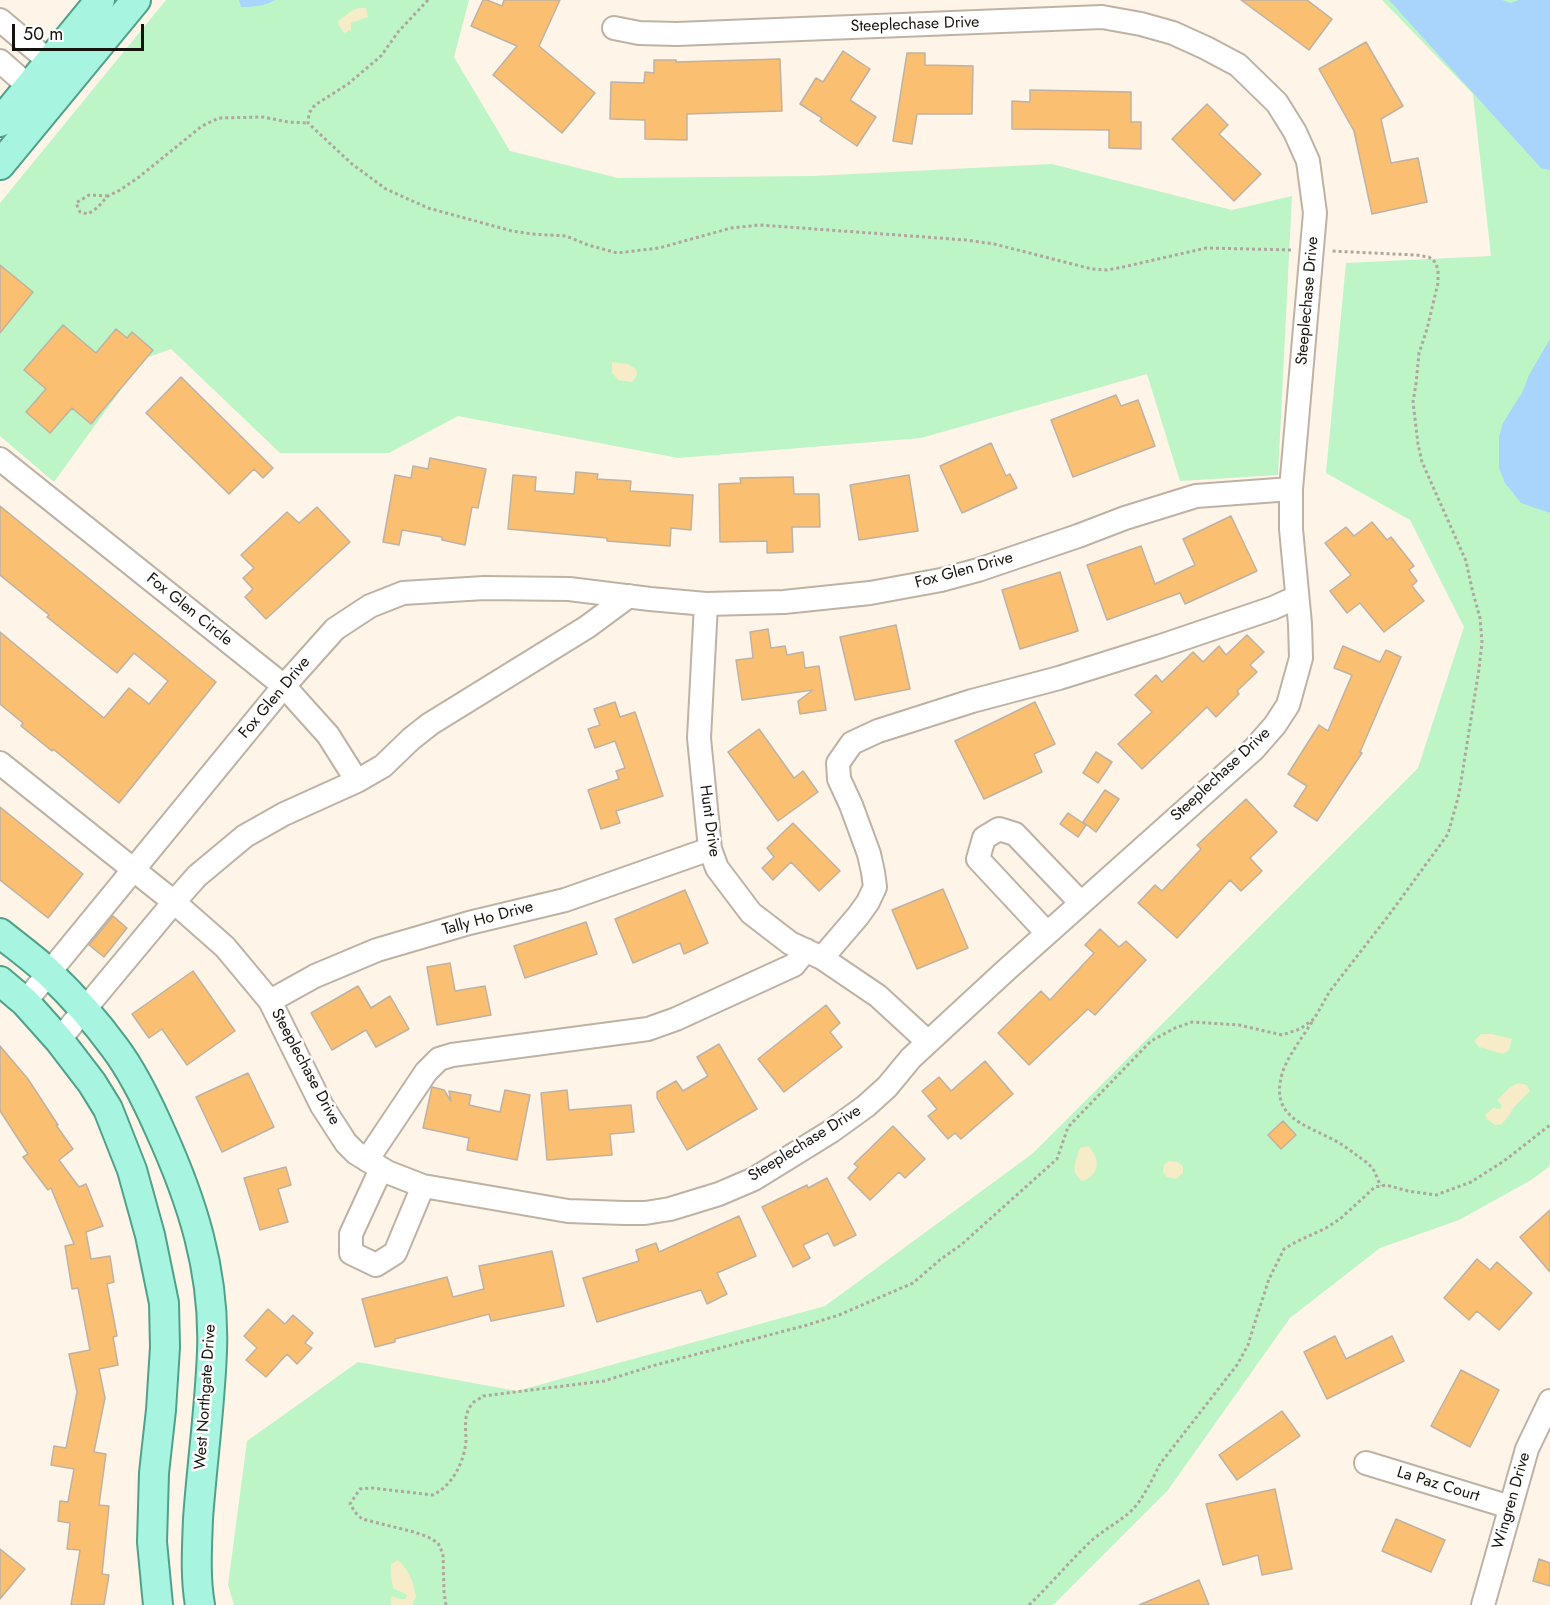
<!DOCTYPE html>
<html>
<head>
<meta charset="utf-8">
<style>
  body { margin:0 }
  #map { position:relative; width:1550px; height:1605px; overflow:hidden; background:#fef4e8; font-family:Jost,sans-serif }
  canvas { display:block }
  .scale { position:absolute; left:12px; top:24px; width:132px; height:27px; box-sizing:border-box; border:3px solid #17130e; border-top:0; padding-left:8px; font-size:18px; line-height:21px; white-space:nowrap; color:#17130e; -webkit-text-stroke:4px #fff; paint-order:stroke }
</style>
</head>
<body>
<div id="map">
<canvas width="1550" height="1605"></canvas>
<div class="scale">50 m</div>
</div>
<script>
const c = document.querySelector('canvas').getContext('2d');
c.lineJoin = 'round';
function fill(path, color) {
  c.fillStyle = color;
  c.fill(path, 'evenodd');
}
function trace(path, color, width, dash) {
  c.strokeStyle = color;
  c.lineWidth = width;
  c.lineCap = dash ? 'butt' : 'round';
  c.setLineDash(dash || []);
  c.stroke(path);
}
function drawText(font, color, halo, rows, align = 'center') {
  c.font = font + ' Jost,sans-serif';
  c.lineWidth = 5;
  c.setLineDash([]);
  c.textBaseline = 'middle';
  c.strokeStyle = halo;
  c.fillStyle = color;
  for (const [text, x, y, turn = 0] of rows) {
    c.save();
    c.translate(x, y);
    c.rotate((+turn || 0) * Math.PI / 180);
    c.textAlign = isNaN(turn) ? turn : align;
    if (halo) c.strokeText(text, 0, 0);
    c.fillText(text, 0, 0);
    c.restore();
  }
}
const green = new Path2D(`
  M166 0H469L454 57 510 151 618 178 813 176 1052 164 1232 210 1292 196 1278 475 1180 481 1147 374 921 438 678 458 458 416 389 453H280L171 349 143 359 54 482 0 436V203Z
  M1382 0H1550V1166L1531 1180 1459 1220 1380 1248 1290 1318 1168 1490 1053 1605H234L228 1585 247 1441 358 1362 517 1391 825 1306 1032 1154 1418 768 1464 627 1410 520 1326 473 1346 263 1491 256 1473 94Z`);
const sand = new Path2D(`
  M359 8H366L368 17 351 23V30L344 33 339 26 338 21 353 10Z
  M612 362 628 364 636 369 637 375 632 382 618 380 612 373Z
  M1481 1034H1492L1512 1039 1509 1050 1503 1054 1479 1047 1474 1041Z
  M1518 1083 1527 1085 1530 1091 1514 1107 1510 1114 1502 1124 1495 1125 1488 1120 1485 1115 1493 1108 1500 1109 1502 1106 1497 1100 1509 1088Z
  M1088 1146C1101 1157 1100 1176 1082 1181 1069 1170 1076 1162 1080 1148Z
  M1169 1161 1177 1162 1183 1166V1173L1176 1179 1167 1177 1163 1172 1164 1165Z
  M398 1560C409 1569 414 1584 416 1597L412 1605H390L392 1596 400 1599H406L407 1595 393 1588 391 1575V1564Z`);
const water = new Path2D(`
  M239 0H275C265 6 253 7 241 7Z
  M1389 0H1502L1510 3 1519 0H1550V170L1541 168Z
  M1550 339V513L1521 503 1505 483 1499 468V437L1503 423 1523 391 1529 375Z`);
const building = new Path2D(`
  M483 0H487L502 6 504 0H560L539 46 595 93 562 133 493 75 517 46 471 26Z
  M1241 0H1307L1332 19 1309 50Z
  M1366 42 1403 106 1381 119 1391 163 1418 158 1427 202 1372 214 1354 131 1319 69Z
  M843 51 870 69 850 100 876 117 857 146 820 121 822 118 800 104 816 78 823 82Z
  M907 53H925V65L973 66 972 114H917L912 144 893 141Z
  M780 59 782 111 687 114V140L645 139V120L610 119 611 82 644 83 645 72 654 73V60H676V62Z
  M1030 90 1131 92V122H1141V149L1109 148V130L1012 129V101L1030 102Z
  M1207 104 1228 125 1219 134 1261 174 1234 201 1172 139Z
  M0 265 33 292 0 333Z
  M63 325 96 353 116 329 127 338 132 332 153 350 91 424 72 408 50 433 26 412 46 389 24 370Z
  M181 377 273 468 263 478 254 469 229 494 146 413Z
  M1116 395 1121 406 1138 400 1155 446 1073 477 1051 420Z
  M991 443 1006 476 1010 474 1017 488 962 513 940 466Z
  M430 458 486 469 478 508 472 507 465 545 442 540V537L402 530 399 545 383 542 395 475 411 478 413 466 428 469Z
  M576 472 598 474 597 479 631 481 630 491 693 495 691 530 671 528 670 546 607 541V538L508 529 513 475 536 477 535 491 574 494Z
  M909 475 918 531 859 540 850 485Z
  M793 477 794 494H819L820 527H792L793 552 767 553V541L720 542 719 484 741 483 740 478Z
  M0 506 216 682 119 803 53 749 52 751 21 726 23 723 0 704V632L104 718 129 688 149 704 168 681 134 653 117 673 47 617 49 615 0 575Z
  M317 507 350 542 266 619 245 597 253 589 243 578 254 568 241 555 287 512 299 523Z
  M1231 516 1257 571 1185 604 1180 593 1107 620 1087 565 1141 546 1155 584 1195 565 1183 539Z
  M1372 522 1387 540 1391 537 1414 566 1409 570 1417 581 1412 586 1424 601 1384 632 1360 603 1347 613 1330 591 1351 575 1325 543 1346 527 1354 536Z
  M1060 572 1078 631 1020 649 1002 590Z
  M896 625 910 689 855 700 840 637Z
  M768 629 771 648 785 646 787 655 803 652 805 668 819 666 826 710 800 714 798 701 813 690 742 700 736 660 753 658 750 632Z
  M1247 635 1264 652 1250 665 1257 672 1237 691 1239 694 1216 717 1207 707 1142 769 1118 744 1152 712 1135 695 1156 675 1162 682 1193 652 1203 662 1219 646 1226 655Z
  M1343 646 1380 662 1386 650 1401 657 1360 752 1362 753 1317 821 1294 806 1307 786 1288 774 1319 725 1328 731 1352 675 1334 668Z
  M615 702 620 717 635 712 663 796 616 811 620 823 601 829 588 790 619 779 616 771 625 768 615 741 595 748 588 729 600 725 594 709Z
  M1035 702 1055 744 1034 754 1042 772 984 799 955 741Z
  M759 729 794 778 803 771 818 792 778 821 728 752Z
  M1096 752 1112 762 1098 783 1083 773Z
  M1105 790 1119 799 1096 832 1083 822Z
  M1246 799 1277 832 1250 858 1262 871 1241 891 1230 880 1177 938 1138 903 1155 885 1162 891 1201 849 1197 845Z
  M0 807 83 874 48 918 0 880Z
  M1068 813 1086 825 1078 837 1060 824Z
  M793 823 840 871 819 891 791 862 773 880 762 868 774 857 767 848Z
  M943 889 968 948 917 969 892 910Z
  M685 890 708 943 684 954 680 943 633 963 615 919Z
  M113 916 127 928 104 957 89 945Z
  M586 922 597 954 525 978 514 946Z
  M1100 929 1119 947 1126 941 1146 960 1095 1015 1088 1009 1029 1065 998 1033 1041 991 1050 1000 1094 953 1085 945Z
  M450 963 455 991 485 986 491 1015 437 1025 427 967Z
  M193 971 235 1031 187 1065 162 1029 149 1038 132 1014Z
  M358 986 371 1008 390 996 409 1029 376 1047 366 1030 332 1050 311 1013Z
  M826 1005 840 1023 830 1032 842 1047 784 1092 758 1059Z
  M719 1044 757 1109 687 1150 657 1098V1092L676 1081 683 1091 708 1076 697 1057Z
  M0 1046 28 1079 58 1125H56L73 1149 59 1160 79 1187 86 1184 103 1226 86 1232 91 1259 110 1256 114 1282 107 1284 117 1336 113 1337 118 1365 99 1369 105 1398 94 1452 106 1454 99 1505 109 1506 102 1574 109 1575 104 1605H71L80 1550 67 1549 70 1523 58 1521 60 1501 68 1502 74 1469 51 1465 54 1446 66 1448 77 1392 69 1354 90 1350 78 1288 72 1289 65 1246 74 1244 51 1188 48 1190 23 1157 28 1154 0 1111Z
  M985 1061 1013 1094 961 1139 955 1133 948 1139 928 1116 937 1109 922 1091 939 1077 951 1091Z
  M248 1073 274 1127 222 1152 196 1097Z
  M432 1087 444 1090 451 1101 449 1091 471 1095 469 1105 500 1112 505 1090 530 1095 517 1160 467 1150 469 1138 423 1128Z
  M567 1090 569 1110 631 1105 634 1132 610 1134 612 1155 547 1160 541 1093Z
  M1283 1121 1296 1135 1281 1149 1268 1135Z
  M893 1126 925 1159 905 1178 899 1172 870 1200 848 1178 858 1167 854 1164Z
  M286 1167 291 1185 278 1189 288 1222 260 1230 244 1178Z
  M827 1178 856 1235 834 1246 828 1233 803 1245 810 1258 793 1267 762 1207 807 1185 808 1188Z
  M1550 1210V1272L1520 1237Z
  M739 1216 756 1256 717 1273 727 1294 707 1304 701 1290 597 1322 583 1278 639 1261 636 1250 656 1243 659 1252Z
  M552 1251 564 1306 491 1321 489 1314 395 1339V1342L375 1347 362 1299 447 1277 453 1297 484 1289 479 1266Z
  M1477 1259 1490 1270 1497 1262 1532 1293 1499 1330 1477 1311 1469 1320 1444 1298Z
  M268 1309 285 1324 293 1315 313 1333 305 1343 312 1348 297 1364 287 1354 266 1377 246 1360 257 1348 244 1336Z
  M1335 1336 1346 1359 1392 1336 1404 1361 1327 1399 1304 1352Z
  M1461 1370 1499 1390 1470 1447 1431 1426Z
  M1282 1411 1300 1436 1237 1480 1219 1455Z
  M1275 1489 1292 1569 1262 1575 1258 1555 1223 1565 1206 1504Z
  M1396 1519 1445 1540 1431 1572 1382 1551Z
  M0 1549 25 1569 0 1599Z
  M1539 1559 1550 1563V1586L1533 1581Z
  M1199 1580 1209 1605H1139Z`);
const path = new Path2D(`
  M428 0 398 32 381 56 348 84 315 105 309 113 308 123 352 164 386 189 428 208 512 231 532 234 566 236 588 245 617 253 659 248 731 228 760 225 966 240 994 244 1092 269 1107 270 1123 267 1206 248 1293 250
  M108 196 89 195 76 203 80 212 88 214 97 208 108 196 120 190 139 177 202 126 219 118 263 117 288 122 308 123
  M1312 1022C1302 1038 1287 1057 1282 1074 1270 1116 1303 1124 1332 1139 1342 1144 1351 1151 1359 1157 1364 1160 1370 1165 1373 1169 1376 1174 1378 1181 1381 1186
  M446 1605 444 1592 443 1554 438 1543 428 1537 414 1532 362 1519 355 1512 350 1504 360 1489 372 1488 433 1495C453 1485 464 1462 466 1441 466 1428 463 1415 472 1404 474 1401 480 1399 483 1396L604 1381 652 1366 807 1325 839 1315 913 1283 941 1259 961 1245 1057 1159 1068 1127 1151 1041 1175 1028 1192 1022 1239 1025 1282 1035 1300 1029 1314 1019 1330 991 1389 915 1448 834 1459 794 1479 669 1482 642 1480 618 1472 589 1466 561 1422 462 1418 444 1413 402 1416 384 1419 353 1427 329 1438 283V271L1436 263 1429 257 1416 255 1330 251
  M1029 1605C1050 1585 1069 1562 1090 1542 1103 1530 1118 1523 1131 1511 1142 1501 1153 1478 1160 1464L1237 1365 1248 1345 1255 1322 1269 1279 1284 1249 1296 1242 1326 1228 1340 1219 1375 1187 1386 1185 1408 1191 1436 1195 1471 1182 1504 1161 1550 1125`);
const minor = new Path2D(`
  M0 20 62 72
  M0 61 42 98
  M0 459 284 686 328 735 357 781
  M706 604 699 738 710 849 717 868 751 913 790 943 822 958 878 996 928 1042
  M0 763 174 902 225 947 270 1001 322 1106 346 1143 356 1153 387 1172 423 1186 568 1211 624 1213H645L670 1209 719 1194 754 1179 830 1132 866 1106 887 1087 911 1058 1004 972 1254 749 1275 725 1288 705 1301 658 1300 624 1291 529V489L1315 213 1308 161 1295 132 1277 103 1238 65 1206 48 1173 33 1141 24 1102 17 677 34 639 33 614 28
  M1047 933 978 859 984 838 999 829 1015 834 1081 903
  M822 958 858 916 868 902 875 887 873 872 869 854 851 805 839 779 838 763 852 743 878 731 972 701 1059 678 1161 646 1273 608 1297 597
  M270 1001 315 976 377 950 469 923 565 900 710 849
  M25 1002 284 686 335 629 370 606 403 593 484 588 569 589 650 599 706 604 784 602 870 593 941 580 978 570 1078 536 1125 518 1196 496 1291 489
  M59 1040 174 902 197 876 245 836 284 814 357 781 383 766 411 739 430 724 587 627 629 596
  M367 1160 426 1072 439 1059 452 1055 648 1029 676 1019 794 965 806 950
  M381 1169 351 1234V1253L376 1265 395 1253 423 1186
  M1366 1463 1510 1507
  M1483 1605 1527 1449 1550 1401`);
const major = new Path2D(`
  M0 122 100 0
  M0 165 136 0
  M0 933C16 946 34 959 49 973 73 996 96 1022 115 1048 133 1072 147 1101 159 1128 192 1200 215 1271 212 1351 210 1407 202 1463 198 1519 197 1547 195 1577 200 1605
  M0 981 25 1002 59 1040 92 1083 108 1109 132 1170 150 1235 164 1303 165 1347 161 1410 154 1473 152 1542 158 1605`);
const streetNames = [
  ["Steeplechase Drive",915,25,-2],
  ["Steeplechase Drive",1308,301,-85],
  ["Fox Glen Drive",964,571,-15],
  ["Fox Glen Circle",189,610,39],
  ["Fox Glen Drive",275,698,-50],
  ["Steeplechase Drive",1221,775,-43],
  ["Hunt Drive",709,821,82],
  ["Tally Ho Drive",488,919,-15],
  ["Steeplechase Drive",305,1067,62],
  ["Steeplechase Drive",805,1144,-32],
  ["West Northgate Drive",206,1397,-86],
  ["La Paz Court",1438,1485,17],
  ["Wingren Drive",1512,1501,-74]
];
fill(green, '#bdf5c6');
fill(sand, '#f6ecc7');
fill(water, '#a9d4fb');
fill(building, '#fabf70');
trace(building, '#beb2a4', 1.5);
trace(minor, '#beb2a4', 26);
trace(major, '#4fa189', 32);
trace(path, '#afa79d', 3, [3, 3]);
trace(minor, '#fff', 22);
trace(major, '#a7f5e0', 28);
drawText('16px', '#17130e', '#fff', streetNames);
</script>
</body>
</html>
